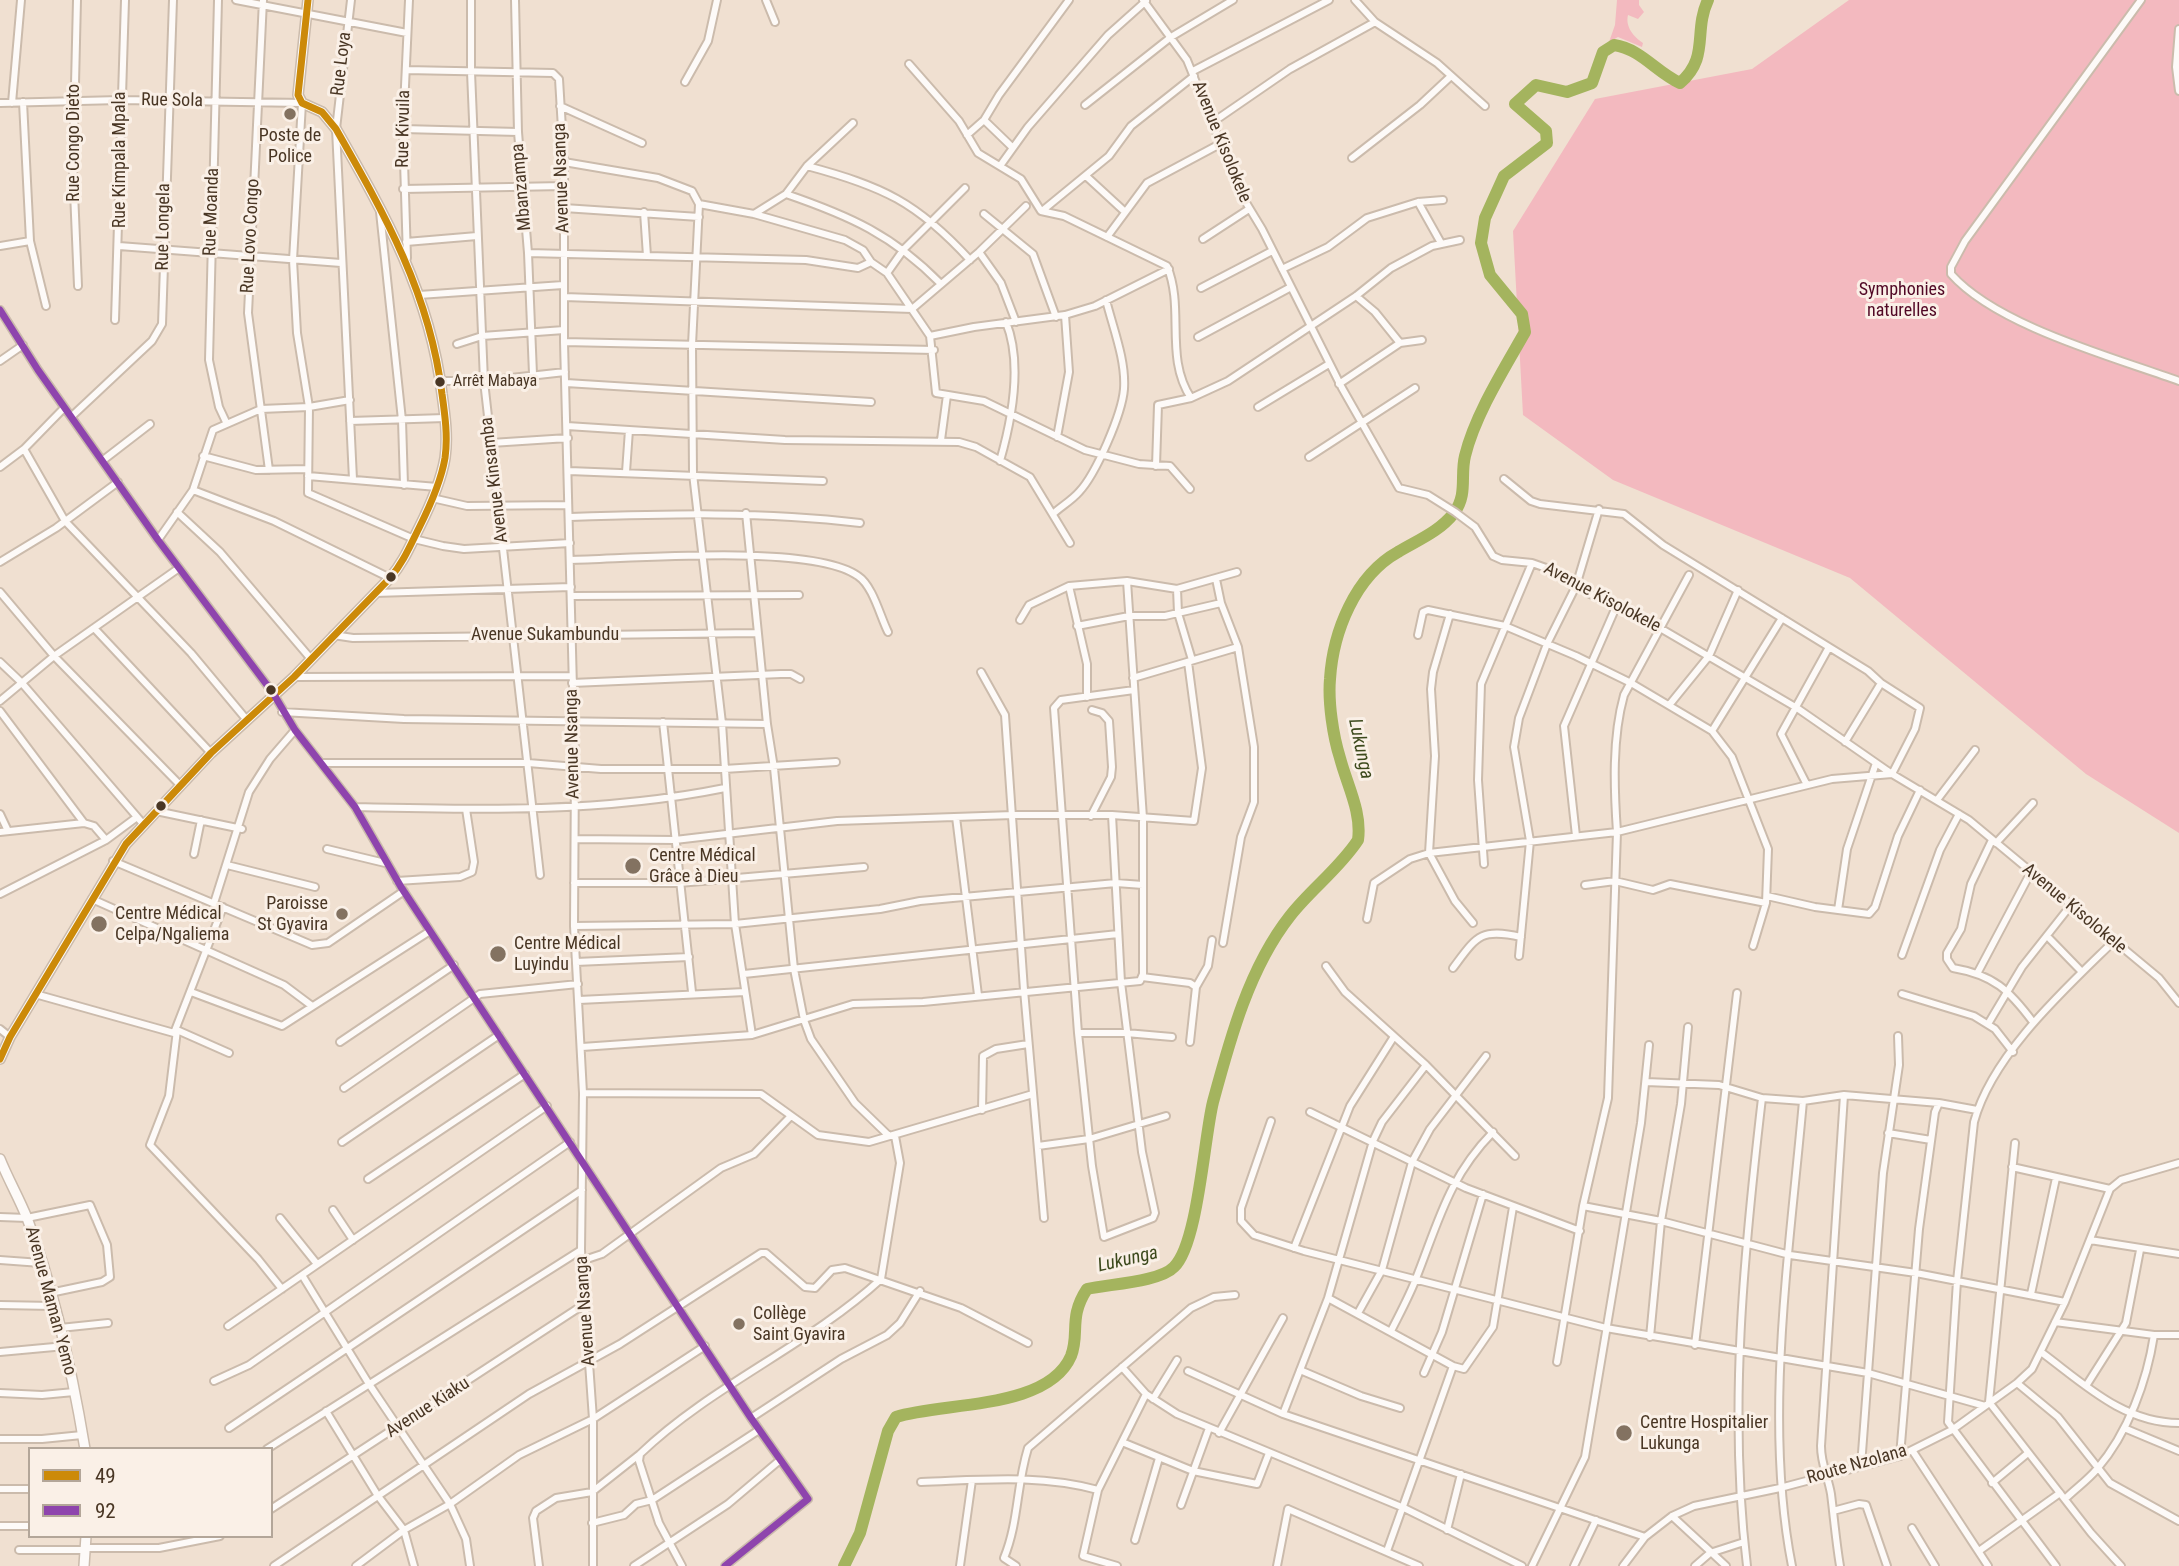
<!DOCTYPE html>
<html>
<head>
<meta charset="utf-8">
<style>
  body { margin:0 }
  #map { position:relative; width:2179px; height:1566px; overflow:hidden; background:#f0e0d1; font-family:"Roboto Condensed",sans-serif }
  canvas { display:block }
  .legend { position:absolute; left:28px; top:1447px; width:245px; height:91px; box-sizing:border-box; background:#faf0e7; border:2px solid #b3a699; margin:0; padding:9px 12px; list-style:none; font-size:21px; color:#493624 }
  .legend li { display:flex; align-items:center; gap:14px; height:35px }
  .legend b { width:35px; border:2px solid #b3a699 }
</style>
</head>
<body>
<div id="map">
<canvas width="2179" height="1566"></canvas>
<ul class="legend">
<li><b style="height:9px;background:#cc8a09"></b>49</li>
<li><b style="height:9px;background:#8e44ad"></b>92</li>
</ul>
</div>
<script>
const c = document.querySelector('canvas').getContext('2d');
c.lineJoin = 'round';
function fill(path, color) {
  c.fillStyle = color;
  c.fill(path, 'evenodd');
}
function trace(path, color, width, dash) {
  c.strokeStyle = color;
  c.lineWidth = width;
  c.lineCap = dash ? 'butt' : 'round';
  c.setLineDash(dash || []);
  c.stroke(path);
}
function drawText(font, color, halo, rows, align = 'center') {
  c.font = font + ' "Roboto Condensed",sans-serif';
  c.lineWidth = 6;
  c.setLineDash([]);
  c.textBaseline = 'middle';
  c.strokeStyle = halo;
  c.fillStyle = color;
  for (const [text, x, y, turn = 0] of rows) {
    c.save();
    c.translate(x, y);
    c.rotate((+turn || 0) * Math.PI / 180);
    c.textAlign = isNaN(turn) ? turn : align;
    if (halo) c.strokeText(text, 0, 0);
    c.fillText(text, 0, 0);
    c.restore();
  }
}
const green = new Path2D(`
  M1617 0H1639V5L1644 12 1638 19 1628 15C1625 27 1634 37 1643 43L1642 47 1618 37 1609 42 1615 25Z
  M1849 0H2179V833L2086 774 1850 578 1613 480 1523 415 1513 231 1595 99 1752 69Z`);
const river = new Path2D(`
  M844 1566 860 1533 888 1431 896 1417C943 1402 1048 1410 1071 1356 1080 1333 1068 1318 1087 1289 1108 1284 1160 1282 1174 1267 1198 1244 1204 1138 1213 1102 1230 1039 1249 968 1290 916 1311 889 1339 869 1358 840 1362 812 1347 785 1340 758 1333 736 1328 702 1330 679 1333 632 1355 576 1398 552 1418 540 1439 532 1454 513 1468 494 1460 476 1465 456 1475 415 1504 369 1525 332L1522 314 1490 275 1481 243 1485 218 1504 176 1547 143 1546 131 1515 104 1536 85 1567 92 1592 83 1603 52 1614 45C1641 49 1656 72 1680 83 1710 57 1693 32 1708 0`);
const street = new Path2D(`
  M77 0 73 168 78 286
  M218 0 209 360 219 407 226 422
  M236 0 407 33
  M263 0 248 313 269 470
  M351 0 336 129 353 479
  M471 0V72L484 381 540 875
  M515 0 518 132 528 253 533 374
  M766 0 775 22
  M1143 0 1187 60 1242 196 1262 229 1342 388 1399 488 1428 495 1455 512 1475 527 1493 556 1502 560 1532 563 1549 569 1586 592 1660 628 1797 708 1892 774 1969 820 2159 978 2179 1003
  M1355 0 1375 22 1437 63 1485 106
  M2141 0 1965 241 1951 267V274C1997 326 2113 357 2179 381
  M2179 29 2176 67 2179 91
  M909 64 959 121 978 153 1021 179 1041 211 1064 216 1167 266C1185 309 1164 357 1191 398
  M406 70 553 73 559 79 564 162V342L575 765 574 926 583 1093 581 1250 593 1419V1566
  M1193 71 1329 0
  M685 82 708 41 717 0
  M23 102 30 241 46 306
  M0 103 120 100 302 103 293 260 297 333 309 407 308 493 414 539 443 546 464 549 570 543
  M12 103 21 0
  M1085 105 1171 37 1233 0
  M560 106 642 143
  M984 120 1013 148
  M1213 122 1290 69 1375 22
  M403 129 518 132
  M967 135 984 120 999 95 1069 0
  M1352 158 1420 105 1451 76
  M564 162 658 178 692 191 699 204 692 345 693 474 722 723 735 924 752 1035
  M807 166C882 186 917 202 970 260
  M1000 166 1028 127 1108 35 1146 1
  M1086 176 1124 211
  M403 189 564 186
  M786 194C850 216 893 235 941 284
  M1418 202 1441 243
  M699 204 754 214 845 240 863 250 871 262 887 273 930 336 936 393 984 401 1085 450 1139 464 1170 466 1190 489
  M564 208 699 217
  M1042 211 1109 156 1131 126 1194 76
  M380 212 402 420 404 485
  M644 212 647 256
  M754 214 786 194 807 166 853 123
  M984 214 1033 254 1056 317
  M1107 237 1147 183 1220 144
  M1203 239 1249 209
  M406 242 477 236
  M0 246 30 241
  M119 246 341 263
  M979 252 1001 283 1016 322
  M528 253 806 260 858 268 871 262
  M407 258 403 129 409 0
  M1282 269 1328 247 1367 218 1418 202 1443 200
  M887 273 904 249 965 188
  M1201 288 1272 251
  M419 295 563 285
  M1356 296 1375 312 1400 343
  M564 297 912 309 979 252 1026 206
  M0 310 38 370 158 540 273 693 295 730 355 807 401 887 751 1418 808 1499 725 1566
  M115 320 125 0
  M930 336 974 327 1065 315 1095 306 1169 269
  M1198 337 1291 287
  M564 342 934 350
  M457 344 482 336 564 330
  M0 361 23 345
  M441 381H484L565 372
  M566 383 871 402
  M1339 384 1400 343 1422 340
  M1258 407 1329 364
  M71 417 152 341 162 324 173 0
  M350 421 445 418
  M567 426 785 440 959 442 976 447 1030 477 1070 543
  M1057 437 1069 372 1065 315
  M941 440 947 395
  M491 443 568 438
  M24 449 65 521 191 653 246 719
  M203 456 256 470 308 469
  M1309 457 1415 388
  M102 461 150 424
  M1000 461C1012 419 1023 364 1006 322
  M1156 466 1158 405 1191 398 1228 381 1356 296 1391 268 1432 246 1460 240
  M0 467 24 449 64 408
  M569 471 823 481
  M626 472 629 430
  M308 476 437 487
  M193 490 274 521 390 578
  M432 498 467 506 568 505
  M177 512 220 552 311 659
  M746 513 767 724 774 768 794 969 804 1020 811 1039 855 1103 889 1136H895
  M1054 513C1062 506 1072 500 1079 492 1096 474 1122 414 1124 389 1126 360 1113 328 1106 300
  M569 517C667 514 763 511 860 523
  M158 540 193 490 213 430 261 409 309 407 350 400
  M570 560C632 559 812 543 858 576 873 586 880 616 888 632
  M0 562 56 528 118 482
  M1216 579 1221 603 1238 647 1254 747V802L1241 837 1223 943
  M1069 586 1087 664V697
  M1177 589 1178 613 1192 660
  M0 592 54 656 180 785
  M375 593 571 587
  M571 596 799 595
  M1450 614 1433 672 1431 689 1435 756 1429 853 1455 901 1473 923
  M1020 620 1029 605 1069 586 1127 581 1177 589 1237 572
  M1077 626 1129 616H1165L1221 603
  M94 628 211 753
  M333 635 353 638 756 633
  M1418 635 1423 612 1428 610 1505 626 1576 656 1631 683 1712 731 1732 757 1768 849 1766 903 1753 946
  M0 662 21 682 144 825
  M981 672 1005 715 1024 990 1044 1218
  M294 677 572 676
  M1133 678 1238 647
  M572 683 781 674H791L800 679
  M0 701 54 656 179 568
  M1670 704 1709 656 1738 590
  M0 711 84 823
  M282 712 404 719 767 724
  M663 722 692 992
  M1712 731 1782 618
  M1845 742 1881 683
  M322 763H528L601 769H724L836 762
  M1807 785 1781 734 1828 649
  M1937 800 1975 750
  M355 807C480 810 602 813 725 788
  M156 811 242 829
  M0 814 8 831
  M1112 815 1121 982 1142 1152 1155 1213 1153 1218 1104 1237 1092 1166 1078 1033 1054 708 1061 700 1134 690
  M1091 816 1111 777 1112 767 1109 721 1102 713 1092 710
  M956 817 978 995
  M0 832 84 823 94 826 106 840 137 817
  M1576 836 1564 726 1616 607
  M575 839 675 840 837 821 1013 815H1112L1194 821 1202 768 1188 662
  M1992 840 1971 884 1961 929 1947 953V959L1953 968C1994 975 2009 990 2033 1022
  M1996 843 2033 803
  M327 849 385 863
  M194 854 201 820
  M113 861 312 945 328 943 404 891
  M1484 864 1478 780 1481 684 1532 563
  M227 865 315 887
  M397 881 460 877 472 872 474 862 466 809
  M574 883H679L864 867
  M1585 885 1615 881 1653 890 1670 884 1766 903
  M0 894 106 840
  M1767 896 1815 907 1869 914 1875 907 1898 836 1920 790
  M92 899 284 985 312 1006
  M214 903 249 792 270 759 295 730
  M1838 910 1847 849 1876 763
  M1367 919 1374 883 1410 859 1429 853 1617 832 1832 779 1892 774 1915 729 1920 708 1881 683 1868 671 1663 545 1624 514 1540 504 1531 501 1504 479
  M574 926 735 924 880 909 920 901 1116 883 1143 885
  M2047 936 2082 972
  M1902 955 1940 850 1959 814
  M1519 956 1530 841 1514 747 1519 718 1547 644 1576 586 1599 509
  M576 962 689 957
  M1326 966 1345 992 1426 1065 1515 1156
  M1453 968C1477 936 1480 928 1521 937
  M1978 972 2031 872
  M744 974 1118 934
  M1142 977 1190 983 1196 987
  M191 992 282 1026 430 931
  M35 994 174 1033 223 907
  M1902 994 1974 1016 1995 1029 2013 1052
  M579 1000 745 992
  M1988 1024 2022 967 2071 905
  M0 1029 10 1037
  M1078 1033H1126L1172 1037
  M340 1042 454 965
  M1190 1042 1196 987 1208 966 1212 940
  M582 1047 752 1035 853 1004 923 1002 1140 981 1143 974V818L1127 581
  M229 1053 177 1030 169 1096 150 1145 258 1259 282 1289
  M1646 1082 1719 1085 1762 1098 1803 1101 1844 1095 1939 1103 1977 1110
  M344 1088 480 994 578 984
  M583 1093 761 1094 818 1135 869 1142 1033 1094
  M982 1110 983 1056 996 1049 1028 1044
  M1310 1112 1466 1188 1580 1231
  M1271 1121 1241 1208V1221L1254 1235 1304 1251 1606 1328 1868 1373 1985 1406
  M1888 1133 1931 1140
  M342 1142 499 1035
  M2015 1143 1989 1402 2091 1533 2121 1566
  M1038 1146 1089 1139 1166 1116
  M2012 1167 2110 1189
  M368 1179 525 1074
  M1583 1206 1661 1221 1790 1255 1916 1273 2065 1302
  M333 1210 353 1240
  M0 1217 27 1218 90 1205 107 1245 110 1277 102 1282 50 1293
  M280 1218 317 1264
  M2090 1240 2179 1254
  M1294 1248 1350 1106 1393 1038
  M0 1260 41 1263
  M581 1261 602 1254 721 1168 754 1154 790 1117
  M302 1275 369 1384 450 1504 466 1539 470 1566
  M2031 1294 2056 1178
  M1328 1298 1453 1366 1464 1369 1493 1327 1513 1207
  M0 1305 53 1306
  M1358 1313 1382 1270 1412 1162 1430 1129 1486 1056
  M2055 1322 2154 1335H2179
  M228 1326 547 1106
  M60 1328 108 1323
  M1391 1331C1400 1313 1410 1295 1417 1276 1439 1220 1449 1177 1493 1132
  M1650 1337 1661 1221 1681 1104 1688 1027
  M1695 1345 1737 993
  M0 1352 65 1346
  M2041 1352C2083 1383 2123 1423 2179 1423
  M1557 1362 1583 1206 1608 1098 1617 832C1614 788 1612 738 1624 695L1689 575
  M1122 1367 1146 1394 1177 1414 1404 1508 1522 1566
  M1300 1370 1361 1396 1400 1408
  M1188 1371 1283 1414 1645 1537
  M1424 1373 1442 1332 1483 1194
  M214 1381 249 1365 570 1142
  M2017 1383 2058 1417 2110 1483 2179 1521
  M2086 1386 2126 1323 2140 1250
  M0 1393 42 1395 74 1392
  M1153 1399 1177 1360
  M326 1411 378 1496 404 1530 414 1566
  M1283 1414 1328 1298 1373 1141 1382 1122 1426 1065
  M751 1418 841 1359 887 1335 900 1323 920 1291
  M229 1428 582 1190
  M2124 1428 2179 1451
  M1219 1433 1283 1318
  M0 1439H42L82 1435
  M1122 1442 1193 1471 1257 1484 1269 1453
  M267 1449 581 1250
  M1912 1450 1988 1566
  M1900 1456 1919 1229 1935 1112 1939 1103
  M1861 1466 1883 1173 1899 1065 1898 1036
  M921 1482C982 1480 1039 1474 1098 1490
  M1992 1483 2028 1453
  M0 1489H30
  M2065 1499C2075 1489 2088 1480 2097 1469 2128 1433 2147 1381 2154 1335
  M1181 1505 1209 1428
  M271 1509 583 1305
  M1833 1511 1859 1504 1866 1505 1887 1566
  M1672 1516 1726 1566
  M592 1523 624 1515 636 1504 652 1500 759 1430
  M0 1526H30
  M1912 1528 1935 1566
  M1447 1530 1461 1474
  M1135 1540 1159 1458
  M86 1548H159L220 1536
  M19 1550H85
  M1387 1551 1453 1366
  M1979 1551 2060 1493
  M274 1566 529 1394 620 1344 761 1253H766L805 1287 815 1288 832 1270 845 1268 961 1308 1028 1343
  M356 1566 404 1530 450 1504 519 1455 593 1419 705 1346
  M539 1566 533 1518 536 1511 556 1498 592 1492 640 1454
  M634 1566 728 1504 780 1460
  M682 1566 659 1523 639 1461 640 1454C712 1385 808 1346 881 1279L900 1163 895 1136
  M960 1566 972 1480
  M1016 1566 1004 1558C1019 1521 1016 1487 1028 1448L1191 1308 1214 1297 1235 1295
  M1117 1566 1083 1556 1098 1490 1146 1394
  M1277 1566 1288 1509 1419 1566
  M1532 1566 1585 1457 1641 1123 1649 1045
  M1574 1566 1596 1520
  M1623 1566 1645 1537 1672 1516 1694 1506 1780 1488 1900 1456 1952 1430 2017 1383 2032 1369 2065 1302 2110 1189 2121 1180 2179 1163
  M1695 1566 1710 1553 1744 1542
  M1747 1566C1728 1411 1744 1252 1762 1098
  M1792 1566C1763 1420 1790 1249 1803 1101
  M1840 1566C1836 1542 1834 1518 1831 1494 1828 1476 1821 1465 1821 1446L1844 1095
  M2056 1566 1948 1422 1957 1281 1974 1122C1992 1055 2064 990 2113 942`);
const secondary = new Path2D(`
  M0 1059 10 1037 126 844 211 753 294 677 390 578C403 563 410 546 419 528 430 506 441 482 445 458 448 437 445 415 442 394 430 294 385 215 336 129L322 112 302 103 298 95 308 0
  M0 1159C8 1179 19 1198 27 1218 55 1291 72 1371 85 1449
  M84 1566 86 1536`);
const bus1 = new Path2D(`
  M0 1059 10 1037 126 844 211 753 294 677 390 578C403 563 410 546 419 528 430 506 441 482 445 458 448 437 445 415 442 394 430 294 385 215 336 129L322 112 302 103 298 95 308 0`);
const bus2 = new Path2D(`
  M0 310 38 370 158 540 273 693 295 730 355 807 401 887 751 1418 808 1499 725 1566`);
const markers = [
  [290,114,7,"#837261"],
  [440,382,6,"#493624"],
  [391,577,6,"#493624"],
  [271,690,6,"#493624"],
  [161,806,6,"#493624"],
  [633,866,9,"#837261"],
  [342,914,7,"#837261"],
  [99,924,9,"#837261"],
  [498,954,9,"#837261"],
  [739,1324,7,"#837261"],
  [1624,1433,9,"#837261"]
];
const busNames = [
  ["Arrêt Mabaya",453,382]
];
const streetNames = [
  ["Rue Loya",342,64,-83],
  ["Rue Sola",172,101,1],
  ["Rue Kivuila",404,129,-89],
  ["Avenue Kisolokele",1221,142,68],
  ["Rue Congo Dieto",74,143,-90],
  ["Rue Kimpala Mpala",120,160,-90],
  ["Avenue Nsanga",562,178,-92],
  ["Mbanzampa",522,187,-95],
  ["Rue Moanda",212,212,-88],
  ["Rue Longela",164,227,-89],
  ["Rue Lovo Congo",251,236,-87],
  ["Avenue Kinsamba",495,480,-97],
  ["Avenue Kisolokele",1602,598,28],
  ["Avenue Sukambundu",545,635],
  ["Avenue Nsanga",573,744,-91],
  ["Avenue Kisolokele",2074,909,40],
  ["Avenue Maman Yemo",50,1301,75],
  ["Avenue Nsanga",586,1311,-94],
  ["Avenue Kiaku",428,1408,-33],
  ["Route Nzolana",1857,1465,-16]
];
const poiNames = [
  ["Poste de",290,136,"center"],
  ["Police",290,157,"center"],
  ["Centre Médical",649,856],
  ["Grâce à Dieu",649,877],
  ["Paroisse",328,904,"right"],
  ["St Gyavira",328,925,"right"],
  ["Centre Médical",115,914],
  ["Celpa/Ngaliema",115,935],
  ["Centre Médical",514,944],
  ["Luyindu",514,965],
  ["Collège",753,1314],
  ["Saint Gyavira",753,1335],
  ["Centre Hospitalier",1640,1423],
  ["Lukunga",1640,1444]
];
const parkNames = [
  ["Symphonies",1902,290],
  ["naturelles",1902,311]
];
const waterNames = [
  ["Lukunga",1360,749,78],
  ["Lukunga",1128,1260,-13]
];
fill(green, '#f3b9bf');
trace(river, '#a4b45e', 12);
trace(street, '#cbbbac', 10);
trace(secondary, '#cbbbac', 12);
trace(street, '#fdfaf8', 6);
trace(secondary, '#fdfaf8', 9);
trace(bus1, '#cc8a09', 7);
trace(bus2, '#8e44ad', 7);
for (const [x, y, r, color] of markers) {
  const dot = new Path2D();
  dot.arc(x, y, r, 0, 2 * Math.PI);
  c.fillStyle = color;
  c.fill(dot);
  trace(dot, '#faf0e7', 2.5);
}
drawText('16px', '#493624', '#faf0e7', busNames, 'left');
drawText('18px', '#493624', '#faf0e7', streetNames);
drawText('18px', '#493624', '#faf0e7', poiNames, 'left');
drawText('18px', '#510825', '#faf0e7', parkNames);
drawText('italic 19px', '#3c491c', '#faf0e7', waterNames);
</script>
</body>
</html>
